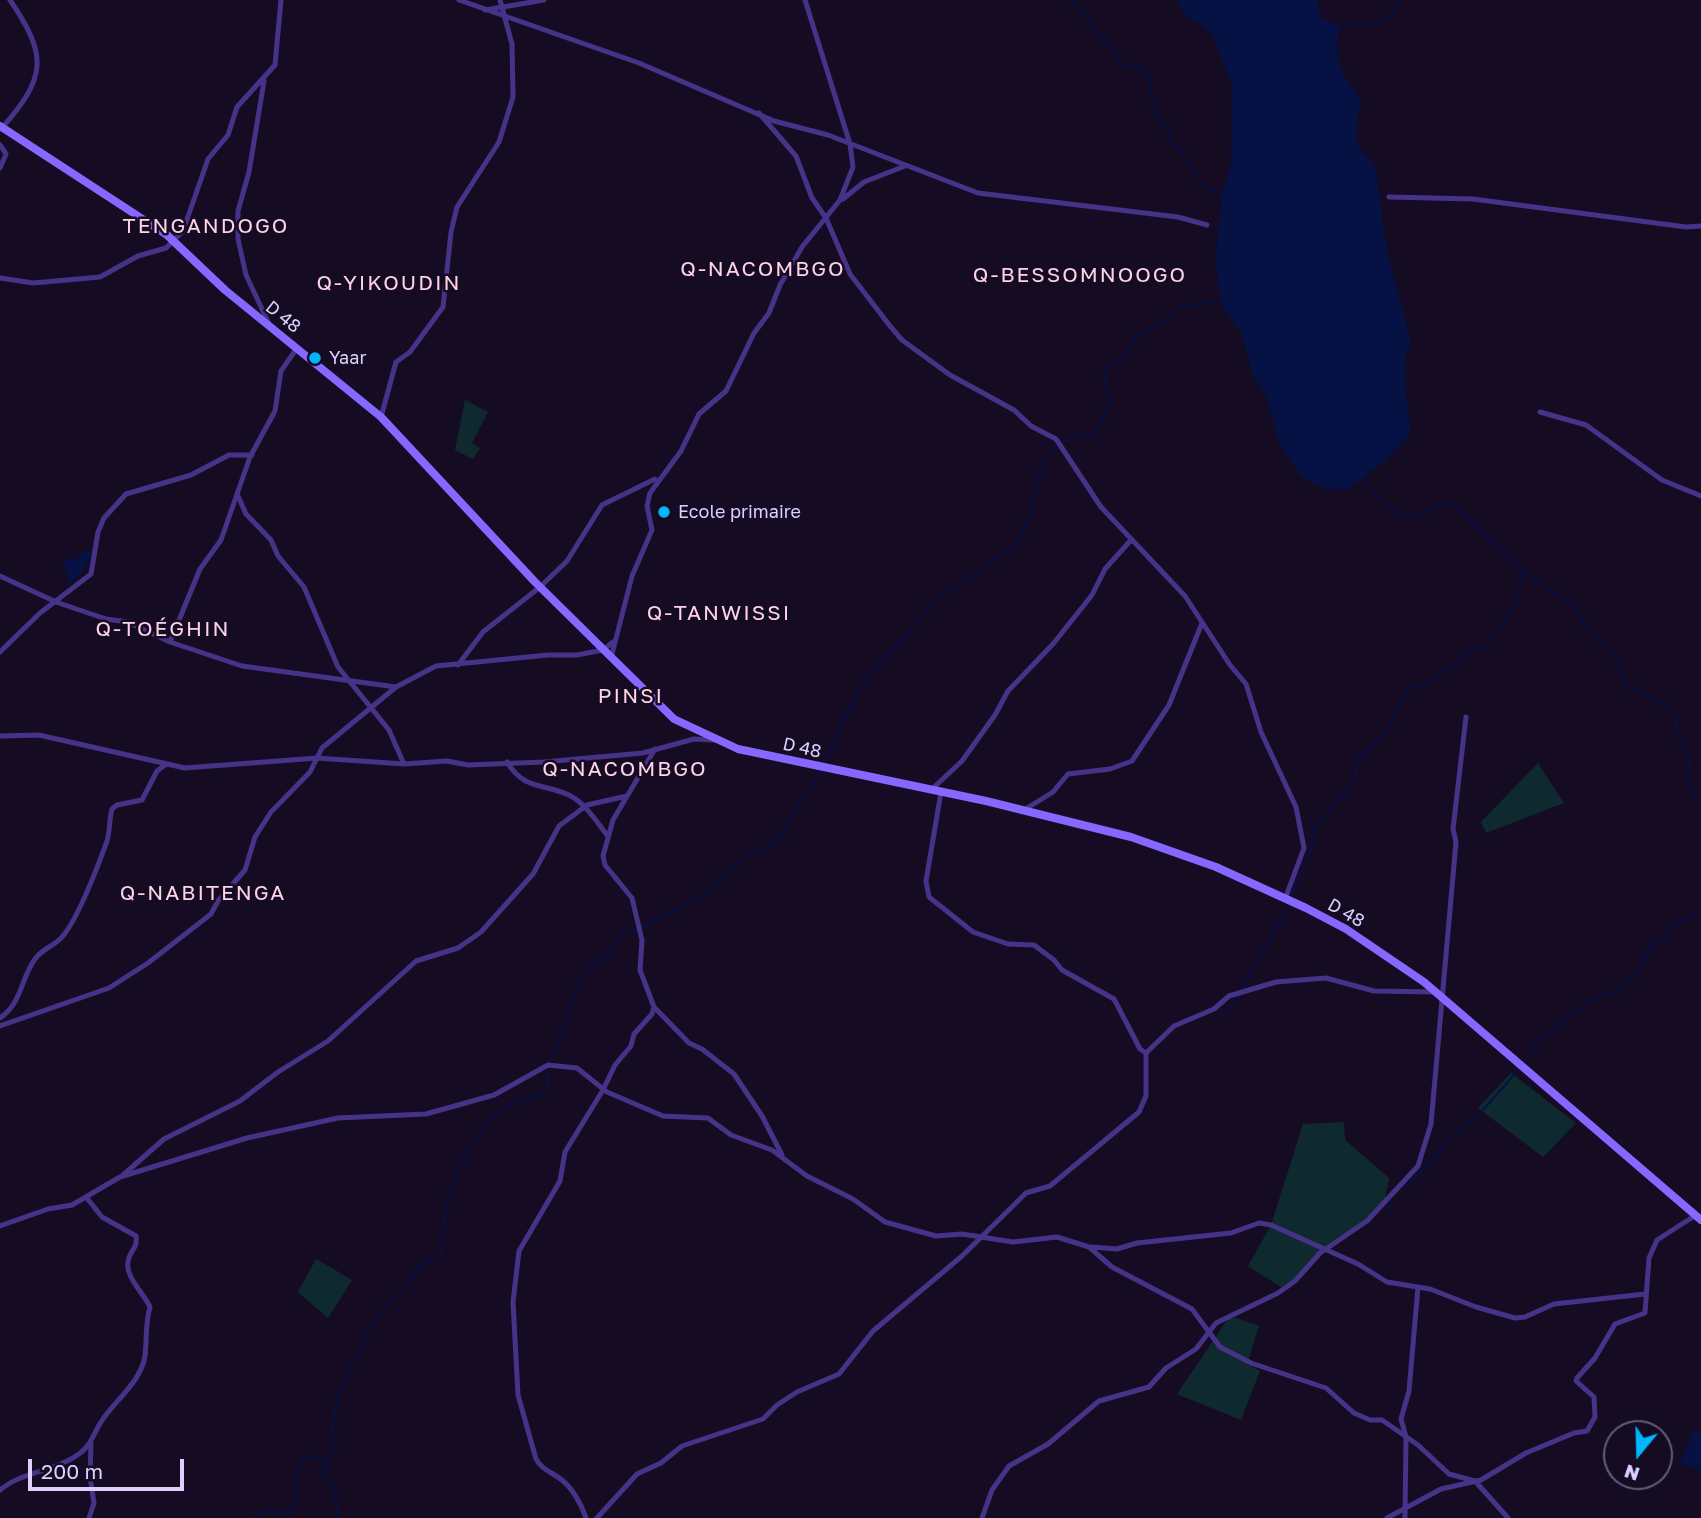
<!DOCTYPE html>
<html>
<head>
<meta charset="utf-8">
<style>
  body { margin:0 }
  #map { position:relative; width:1701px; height:1518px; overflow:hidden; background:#150c24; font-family:"Golos Text",sans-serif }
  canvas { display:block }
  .north { position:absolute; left:1603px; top:1420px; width:70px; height:70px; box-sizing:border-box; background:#150c24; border:2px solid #655a7c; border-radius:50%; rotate:199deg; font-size:19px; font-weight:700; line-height:28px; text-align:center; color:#ddd0ff }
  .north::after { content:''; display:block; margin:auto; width:24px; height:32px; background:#00b5fb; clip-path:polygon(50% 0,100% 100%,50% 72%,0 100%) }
  .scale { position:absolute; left:28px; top:1459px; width:156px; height:32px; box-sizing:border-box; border:4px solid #ddd0ff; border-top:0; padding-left:9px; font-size:21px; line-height:24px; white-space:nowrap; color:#ddd0ff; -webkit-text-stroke:5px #150c24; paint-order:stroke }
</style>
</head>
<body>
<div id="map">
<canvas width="1701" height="1518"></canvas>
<div class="north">N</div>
<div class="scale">200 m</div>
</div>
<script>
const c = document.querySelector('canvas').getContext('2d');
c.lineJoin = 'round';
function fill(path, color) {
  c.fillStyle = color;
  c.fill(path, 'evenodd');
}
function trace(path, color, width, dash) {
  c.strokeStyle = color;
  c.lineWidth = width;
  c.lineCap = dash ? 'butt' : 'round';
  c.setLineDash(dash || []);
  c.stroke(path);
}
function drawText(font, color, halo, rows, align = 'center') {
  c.font = font + ' "Golos Text",sans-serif';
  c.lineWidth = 5;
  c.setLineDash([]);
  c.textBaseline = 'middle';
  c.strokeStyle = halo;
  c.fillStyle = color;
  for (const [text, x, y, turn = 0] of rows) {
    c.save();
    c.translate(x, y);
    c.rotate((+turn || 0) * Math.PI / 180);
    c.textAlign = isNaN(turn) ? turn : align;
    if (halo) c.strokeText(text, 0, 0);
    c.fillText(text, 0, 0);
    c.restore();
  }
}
const green = new Path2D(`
  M465 400 488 412 472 443 480 448 473 459 455 450Z
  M1538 763 1564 803 1486 833 1481 822Z
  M1511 1073 1576 1123 1543 1157 1478 1108Z
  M1344 1122 1345 1140 1389 1178 1384 1203 1367 1221 1320 1253 1284 1289 1248 1266 1271 1225 1303 1124Z
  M316 1259 352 1280 328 1318 298 1292Z
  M1230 1316 1259 1326 1247 1364 1260 1371 1241 1420 1177 1394Z`);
const water = new Path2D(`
  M1178 0H1317L1321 18 1340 26C1331 52 1343 79 1361 98L1356 129 1358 146 1376 168 1386 247 1411 343 1405 359V384L1411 434 1383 463 1346 490 1323 488 1301 476 1280 446 1266 395 1253 376 1242 334 1222 305 1215 263 1222 195 1231 164 1232 86 1213 35 1202 25 1185 16Z
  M86 550 91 551C89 564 81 576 70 583L63 563 66 559 74 560Z
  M1692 1432 1701 1433V1475L1698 1468 1682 1464 1678 1459 1683 1458Z`);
const stream = new Path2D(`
  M1072 0 1125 66 1144 68 1149 73 1151 98 1163 126 1171 129 1170 139 1175 148 1181 150C1192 172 1197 184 1221 195
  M1338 27C1373 21 1381 35 1402 0
  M1062 442 1093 434 1113 401 1104 379 1107 367 1125 354 1137 334 1155 327 1181 306 1213 303 1221 298
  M1362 478C1372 491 1398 520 1416 517 1424 516 1432 506 1440 502L1457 508 1519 568 1573 606 1585 627 1615 657 1626 686 1665 705 1673 713 1678 736 1689 763 1690 791 1701 803
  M824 763 859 689 884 657 910 632 931 605 1015 544 1033 513 1035 486 1043 465 1057 444
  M1291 898 1309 855 1316 825 1350 788 1360 758 1391 725 1406 690 1432 681 1470 651 1489 643 1513 610 1524 572
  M1242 990 1290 903
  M1221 1019 1240 995
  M549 1064 579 981 589 968 609 953 620 933 637 930 709 891 749 854 776 843 783 837 785 826 822 768
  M1522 1064 1542 1038 1592 999 1619 991 1635 975 1652 945 1665 940 1673 925 1701 912
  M1402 1188 1414 1180 1449 1139 1483 1110 1519 1069
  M1388 1209 1391 1200
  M255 1518 265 1509 285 1511
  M285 1518 299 1495 295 1474 300 1460 313 1456 326 1463
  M338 1518 335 1487 325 1477 326 1463 337 1446 332 1428 338 1393 370 1329 381 1311 410 1283 419 1266 441 1255C443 1240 442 1226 445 1211 449 1184 478 1127 501 1111 513 1104 529 1100 542 1095L547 1086V1069`);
const street = new Path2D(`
  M459 0 639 63 774 121 828 135 978 193 1178 217 1207 225
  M485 10 544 0
  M264 81 249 172 238 211V239L246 275 269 324
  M759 113 796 156 812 198 826 218 850 274 890 326 902 340 950 375 1014 410 1031 426 1056 439 1101 507 1185 596 1230 665 1246 684 1261 732 1296 807 1304 848 1285 899
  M1 129C47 77 48 56 10 0
  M0 145 6 154 0 168
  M1389 197 1473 199 1686 227 1701 226
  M843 199 864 182 905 166
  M0 278 33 283 100 277 138 256 166 248 183 231 208 159 228 135 237 107 275 65 281 0
  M1540 412 1586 425 1662 480 1701 496
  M381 417 396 362 410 352 443 307 451 232 457 207 499 142 513 97 512 44 500 0
  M238 496 246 514 271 540 278 556 304 587 338 667 389 730 404 764
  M0 576 56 602 106 619 128 622 170 642 242 666 396 687
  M170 642 200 569 221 540 250 457 275 411 281 371 297 348
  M0 652 40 613 91 574 98 532 104 518 126 494 191 475 229 455H252
  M611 658 632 576 652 530 647 506 650 493 681 451 699 414 726 391 754 333 769 313 780 285 802 247 840 200 853 167 850 144 805 0
  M458 665 483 632 540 587 567 561 602 505 655 479
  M0 736 39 735 185 768 317 758 404 764 447 761 468 765 544 762 643 753 694 739 714 740
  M507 762C524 790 542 783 569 795 585 803 596 821 607 835
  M931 790 962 761 995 715 1008 691 1053 644 1092 595 1105 569 1131 540
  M941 792 926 881 929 897 973 932 1008 944 1034 945 1054 960 1062 970 1114 999 1140 1049 1146 1053
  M1024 810 1053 792 1068 774 1110 769 1132 761 1169 705 1202 623
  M654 1007 689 1043 702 1049 734 1074 762 1116 782 1155
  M0 1018C22 1003 20 980 35 959 42 949 52 947 60 939 76 924 99 863 107 841 110 832 109 820 112 809L117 805 142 800 157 771 165 765
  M0 1026 109 988 148 963 211 914 218 901 245 870 255 837 271 812 310 772 322 748 396 687 436 666 548 655H577L603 650 613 642
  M122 1176 164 1139 240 1101 278 1072 328 1041 416 961 458 948 481 932 533 874 559 826 587 805 627 796
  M0 1226 48 1209 72 1205 120 1177 247 1138 338 1118 426 1114 494 1095 548 1065 577 1068 607 1092 663 1116 708 1118 731 1135 772 1150 807 1176 853 1199 885 1222 936 1236 962 1234 1013 1242 1057 1237 1089 1247 1112 1267 1192 1309 1220 1347 1251 1363 1326 1388 1354 1413 1370 1420H1382L1418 1445 1449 1474 1475 1481 1508 1518
  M1092 1247 1117 1249 1137 1243 1231 1233 1259 1223 1271 1225 1358 1264 1387 1282 1430 1289 1476 1307 1515 1318 1525 1317 1554 1304 1645 1294
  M0 1490C23 1471 54 1472 79 1454 92 1445 94 1431 103 1419 117 1399 141 1381 145 1356 147 1339 145 1324 150 1307 144 1294 125 1276 128 1262 129 1251 138 1249 136 1236L102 1217 86 1197
  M89 1518 94 1503 90 1477 91 1443
  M586 1518C581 1504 573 1489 562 1480 552 1472 542 1470 536 1459L518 1395 513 1302 519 1251 560 1181 565 1152 603 1090 615 1065 631 1046 634 1034 652 1014 654 1007 640 970 642 940 632 898 605 865 603 856 613 820 655 749
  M597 1518 637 1474 661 1463 682 1446 763 1419 777 1405 797 1392 839 1374 873 1331 962 1256 1026 1193 1050 1186 1139 1112 1146 1096V1053L1174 1026 1214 1009 1229 996 1276 982 1326 978 1374 991 1435 992
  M982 1518 992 1490 1009 1466 1048 1444 1099 1401 1149 1387 1166 1368 1196 1349 1216 1323 1278 1293 1295 1281 1320 1253 1367 1221 1418 1166 1431 1124 1456 842 1453 829 1466 717
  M1387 1518 1441 1489 1481 1480 1526 1453 1574 1433 1587 1431 1595 1417 1594 1397 1576 1381 1577 1378 1595 1358 1615 1324 1645 1313 1649 1258 1657 1240 1696 1215
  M1405 1518 1406 1437 1401 1419 1409 1391 1418 1287`);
const secondary = new Path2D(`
  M0 126 167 235 225 290 381 417 535 582 674 719 738 749 986 801 1131 837 1216 867 1306 908 1346 929 1424 982 1701 1220`);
const markers = [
  [315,358,7,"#00b5fb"],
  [664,512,7,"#00b5fb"]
];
const streetNames = [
  ["D 48",283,317,39],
  ["D 48",802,748,13],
  ["D 48",1346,913,30]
];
const poiNames = [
  ["Yaar",329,358],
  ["Ecole primaire",678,512]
];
const quarterNames = [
  ["TENGANDOGO",206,226],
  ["Q-NACOMBGO",763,269],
  ["Q-BESSOMNOOGO",1080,275],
  ["Q-YIKOUDIN",389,283],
  ["Q-TANWISSI",719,613],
  ["Q-TOÉGHIN",163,629],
  ["PINSI",631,696],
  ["Q-NACOMBGO",625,769],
  ["Q-NABITENGA",203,893]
];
fill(green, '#0f2a2f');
fill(water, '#061144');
trace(stream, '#061144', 2);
trace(street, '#463387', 5);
trace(secondary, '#8667ff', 8);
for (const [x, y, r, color] of markers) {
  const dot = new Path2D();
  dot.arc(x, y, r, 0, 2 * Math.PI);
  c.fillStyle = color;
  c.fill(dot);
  trace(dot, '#150c24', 2.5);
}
drawText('18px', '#ddd0ff', '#150c24', streetNames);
drawText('18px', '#ddd0ff', '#150c24', poiNames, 'left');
c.letterSpacing = '2px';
drawText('21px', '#ffd2e6', '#150c24', quarterNames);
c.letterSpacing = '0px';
</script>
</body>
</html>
